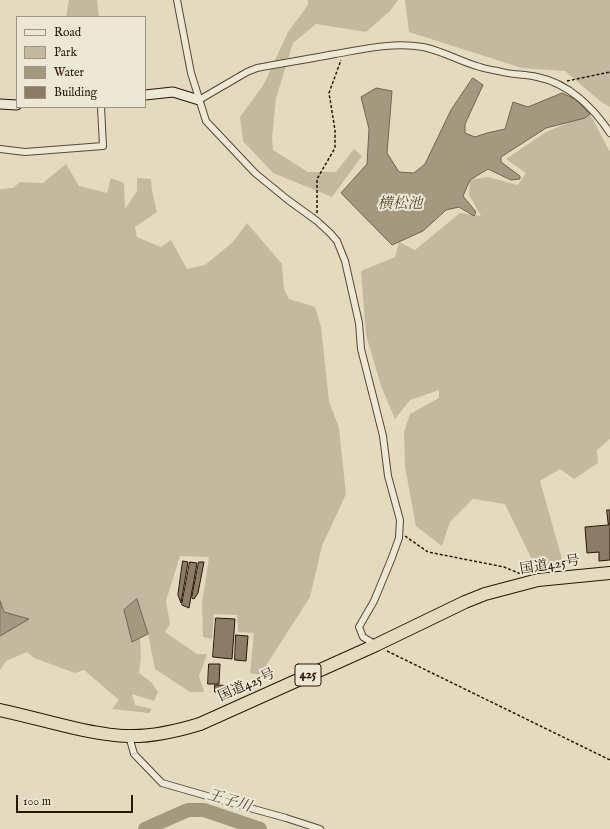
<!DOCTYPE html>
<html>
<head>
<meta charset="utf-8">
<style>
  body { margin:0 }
  #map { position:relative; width:610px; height:829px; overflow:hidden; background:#e4dbbf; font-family:"IM FELL English",serif }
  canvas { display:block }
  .legend { position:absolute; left:16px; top:16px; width:130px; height:92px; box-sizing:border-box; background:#ede8d5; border:1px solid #9e9481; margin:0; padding:5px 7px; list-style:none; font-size:12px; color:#281504 }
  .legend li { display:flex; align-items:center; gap:8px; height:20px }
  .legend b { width:20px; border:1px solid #9e9481 }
  .scale { position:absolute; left:16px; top:795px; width:117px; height:18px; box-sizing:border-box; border:2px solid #281504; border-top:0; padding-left:5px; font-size:12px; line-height:14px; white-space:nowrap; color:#281504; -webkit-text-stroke:3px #ede8d5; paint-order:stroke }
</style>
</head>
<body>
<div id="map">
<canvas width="610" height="829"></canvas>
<ul class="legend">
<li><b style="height:5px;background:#ede8d5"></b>Road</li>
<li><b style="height:11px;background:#c4b99f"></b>Park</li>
<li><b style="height:11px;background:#a4987f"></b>Water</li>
<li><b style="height:11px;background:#8a7c65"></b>Building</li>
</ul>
<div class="scale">100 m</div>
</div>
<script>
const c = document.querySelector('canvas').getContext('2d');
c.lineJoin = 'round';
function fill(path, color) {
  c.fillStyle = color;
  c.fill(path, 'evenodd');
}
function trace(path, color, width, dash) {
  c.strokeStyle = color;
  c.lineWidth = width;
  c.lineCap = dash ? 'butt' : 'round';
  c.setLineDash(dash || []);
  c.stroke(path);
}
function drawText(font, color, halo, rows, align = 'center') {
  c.font = font + ' "IM FELL English","Noto Serif JP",serif';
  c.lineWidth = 4;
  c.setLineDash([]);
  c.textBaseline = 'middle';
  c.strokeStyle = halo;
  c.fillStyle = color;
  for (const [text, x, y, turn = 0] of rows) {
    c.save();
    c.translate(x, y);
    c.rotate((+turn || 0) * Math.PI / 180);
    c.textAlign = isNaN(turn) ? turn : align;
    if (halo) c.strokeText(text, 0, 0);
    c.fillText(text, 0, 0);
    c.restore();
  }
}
const green = new Path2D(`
  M69 0H97L99 17H66Z
  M308 0H398L390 11 366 32 316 24 293 43 276 98 272 138 273 150 308 172H336L354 149 362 156 332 197 273 173 243 141 240 117 264 84 288 32 308 5Z
  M405 0H610V107L600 101 565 71 522 68 409 32Z
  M590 114 610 152V439L597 450 598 463 574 479 560 469 540 481 564 566 537 570 505 504 473 499 450 522 442 546 416 526 405 467 404 432 410 414 439 398V390L410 400 395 419 381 386 366 335 361 271 395 257 399 242 415 250 460 213 481 216 469 195 470 180 488 177 518 185 526 173 506 159 546 132Z
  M66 164 79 186 107 193 111 178 124 183 125 209 137 191V178L151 179 152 191 157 212 135 227 137 237 161 247 171 240 187 269 205 265 233 242 247 223 282 264 284 289 289 299 315 307 321 327 329 401 339 428 346 494 322 546 310 597 260 675 250 673 254 633 238 632 237 615 214 614 212 639 203 637 202 604 209 557 180 556 166 601 170 624 165 632 197 654H207L199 676 204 692H190L155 669 148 634 137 600 132 642 140 638 141 658 139 673 151 682 158 692 154 701 132 694 135 705 152 709 149 713 112 709 119 700 84 670 75 673 34 658 27 652 6 661 0 670V636L29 619 4 612 0 601V189L13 188 20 182 43 183Z`);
const water = new Path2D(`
  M473 78 483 85 465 124V133L475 137 487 133 505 129 513 102 528 107 562 93 575 99 590 114 585 118 546 128 501 157V162L520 176V179L511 180 488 169 470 180 463 196 476 212 474 216 459 207 446 210 423 231 392 245 341 193 367 164 369 129 361 97 376 88 392 91 387 153 399 172 414 173 425 164 451 110Z
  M137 599 148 634 132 642 124 610Z
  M0 601 4 612 29 619 0 636Z`);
const river = new Path2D(`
  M145 829 188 810H204L260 829`);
const building = new Path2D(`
  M607 510H610V560L599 561V552L587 553 585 527 608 525Z
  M183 561 188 562 181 603 178 595Z
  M190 562 197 563 189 608 182 605Z
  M199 562H204L198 593 194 599 192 598Z
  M216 618 235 619 232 659 213 657Z
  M236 635 248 636 246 661 235 660Z
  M209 664H220L219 684H208Z
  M215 685 238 686 237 692H215Z`);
const path = new Path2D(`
  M567 81 610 72
  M317 213V179L335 148V130L329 93 341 60
  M405 536 428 552 504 567 521 574
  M387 651 610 760`);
const street = new Path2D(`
  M177 0 191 73 206 121 255 173 288 200 317 221 330 233 337 241 345 261 359 323 361 349 375 404 383 436 388 476 400 520 399 538 391 560 374 601 359 627 363 637 376 645
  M199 100 247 72 257 68C283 63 309 59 335 54 364 49 394 42 423 47 443 51 461 62 480 67 486 69 492 70 498 71 511 75 524 74 537 77 568 83 593 107 610 133
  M0 149 25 152 103 146 101 107
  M129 736 134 754 162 783 214 798 286 818 320 829`);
const secondary = new Path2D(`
  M145 95 173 92 199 100
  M0 104 17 105`);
const highway = new Path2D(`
  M0 710C28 716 55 724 83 730 98 733 113 736 128 736 152 737 177 731 200 724L376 645 465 602 485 594 538 580 610 573`);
const shields = [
  [308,675,26]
];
const shieldNames = [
  ["425",308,675]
];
const streetNames = [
  ["国道425号",550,566,-9],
  ["国道425号",247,686,-24]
];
const waterNames = [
  ["横松池",400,205],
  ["王子川",229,802,17]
];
fill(green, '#c4b99f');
fill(water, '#a4987f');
trace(water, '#72644e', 1);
trace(river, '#a4987f', 14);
fill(building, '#8a7c65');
trace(building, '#281504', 1);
trace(street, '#574633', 8);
trace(secondary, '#281504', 11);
trace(highway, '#281504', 14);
trace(path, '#281504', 1.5, [3, 2]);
trace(street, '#ede8d5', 6);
trace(secondary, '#ede8d5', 9);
trace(highway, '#e4dbbf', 12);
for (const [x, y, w] of shields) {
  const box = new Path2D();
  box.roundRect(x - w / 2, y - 11, w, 22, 3);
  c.fillStyle = '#ede8d5';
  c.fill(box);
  trace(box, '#281504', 1);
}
drawText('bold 13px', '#281504', null, shieldNames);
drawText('14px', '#281504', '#ede8d5', streetNames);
drawText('italic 15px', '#5a4935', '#ede8d5', waterNames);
</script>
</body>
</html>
